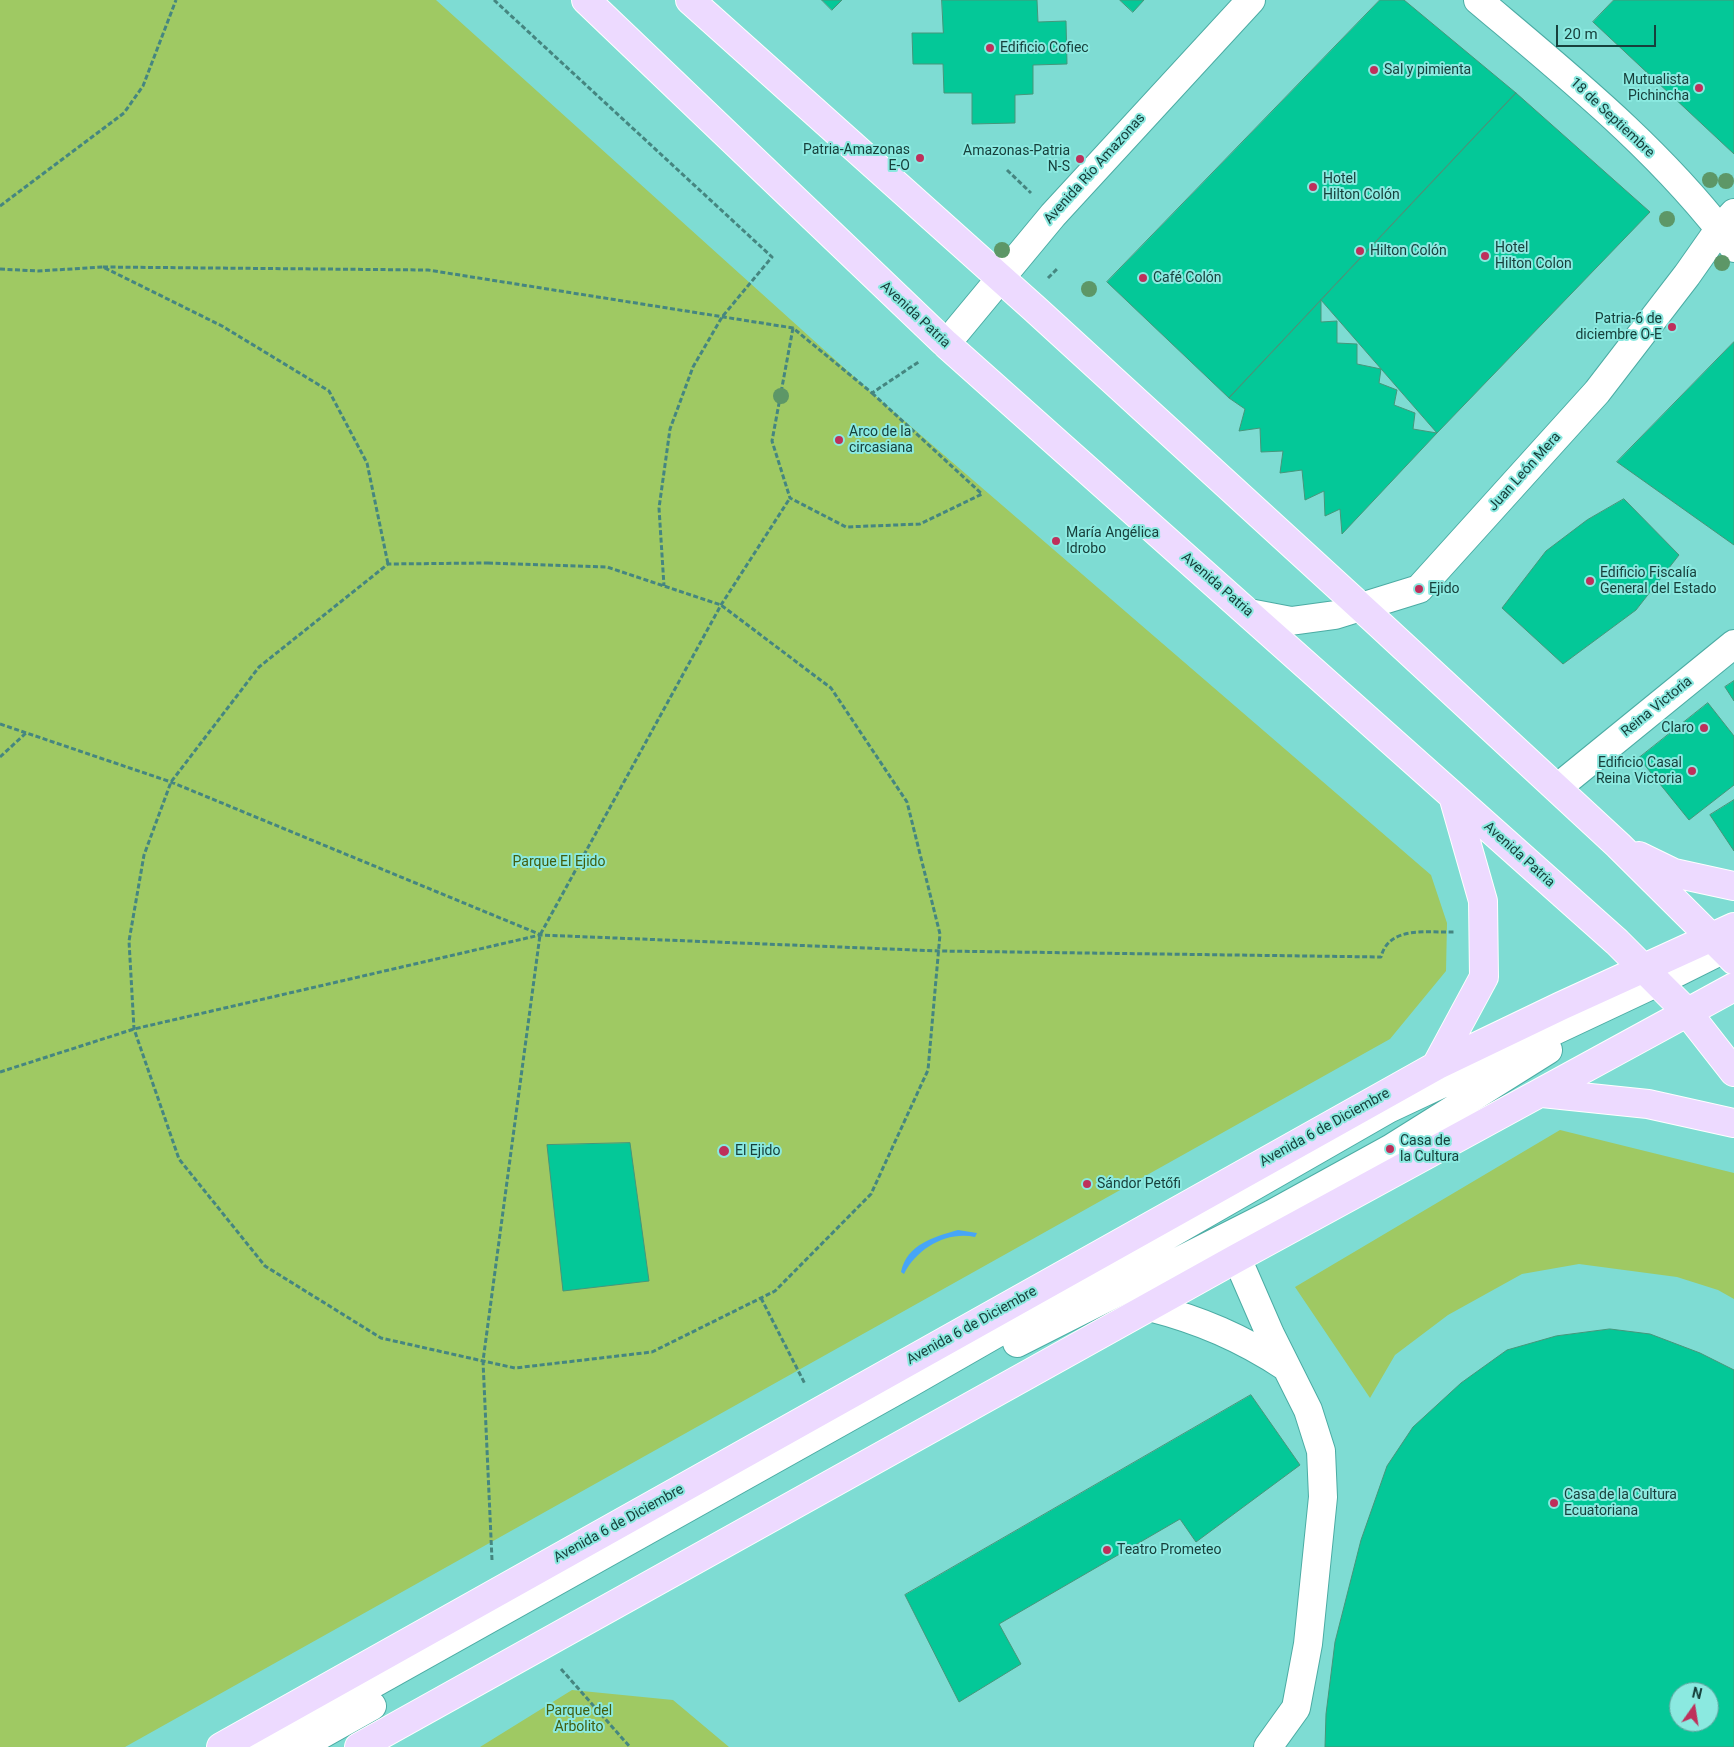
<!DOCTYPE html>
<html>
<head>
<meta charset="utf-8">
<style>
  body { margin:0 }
  #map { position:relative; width:1734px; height:1747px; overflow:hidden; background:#7edcd3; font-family:Roboto,sans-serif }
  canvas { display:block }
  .north { position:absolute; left:1669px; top:1682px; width:50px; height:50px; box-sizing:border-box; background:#8be9e0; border:1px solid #5da59e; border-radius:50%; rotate:13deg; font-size:14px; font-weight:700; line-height:20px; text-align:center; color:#17403c }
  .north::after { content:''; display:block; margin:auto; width:18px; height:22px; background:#be305b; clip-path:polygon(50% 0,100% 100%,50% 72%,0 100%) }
  .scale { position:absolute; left:1556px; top:25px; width:100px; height:22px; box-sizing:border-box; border:2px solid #17403c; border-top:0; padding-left:6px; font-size:15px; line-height:18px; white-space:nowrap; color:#17403c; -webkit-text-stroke:4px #8be9e0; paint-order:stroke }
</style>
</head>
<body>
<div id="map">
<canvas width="1734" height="1747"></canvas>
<div class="north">N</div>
<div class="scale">20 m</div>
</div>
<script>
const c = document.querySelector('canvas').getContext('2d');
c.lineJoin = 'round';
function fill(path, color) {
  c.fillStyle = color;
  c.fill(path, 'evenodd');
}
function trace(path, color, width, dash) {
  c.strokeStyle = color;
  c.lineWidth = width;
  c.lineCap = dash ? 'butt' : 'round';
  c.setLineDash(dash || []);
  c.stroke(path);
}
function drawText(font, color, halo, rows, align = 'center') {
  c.font = font + ' Roboto,sans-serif';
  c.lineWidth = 4;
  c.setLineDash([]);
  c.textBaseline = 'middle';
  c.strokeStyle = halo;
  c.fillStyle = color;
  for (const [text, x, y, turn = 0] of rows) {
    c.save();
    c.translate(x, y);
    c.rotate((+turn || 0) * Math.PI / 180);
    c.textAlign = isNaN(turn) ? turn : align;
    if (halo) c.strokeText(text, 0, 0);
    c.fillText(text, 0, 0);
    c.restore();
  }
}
const green = new Path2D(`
  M0 0H436L872 393 1431 875 1447 923 1446 971 1390 1039 125 1747H0Z
  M1560 1130 1734 1173V1299L1718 1290 1677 1277 1579 1264 1522 1274 1448 1315 1395 1355 1370 1398 1295 1287Z
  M572 1690 673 1700 729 1747H480Z`);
const water = new Path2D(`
  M958 1230 977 1233 975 1237C947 1231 917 1248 904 1274L901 1272C907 1244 934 1237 958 1230Z`);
const building = new Path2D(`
  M822 0H842L832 10Z
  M942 0H1037L1038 22 1066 21 1067 64 1033 65V94L1015 95V123L972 124V93H944L943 64H913L912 33H943Z
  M1120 0H1144L1133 12Z
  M1380 0H1404L1516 93 1229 398 1107 282Z
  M1614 0H1734V154L1593 22Z
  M1516 93 1650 212 1437 433 1321 300Z
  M1321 300V322L1337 321V343L1357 344V364L1381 369 1379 383 1397 390 1394 405 1415 413 1413 429 1437 433 1342 534 1340 509 1325 516 1324 491 1305 500 1302 470 1280 473 1283 451 1261 452 1260 428 1239 431 1245 409 1229 398Z
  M1734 342V545L1617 462Z
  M1624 499 1679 555 1636 610 1563 664 1502 608 1546 551 1587 520Z
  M1734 681V701L1725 687Z
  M1708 703 1734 736V785L1689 820 1639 758Z
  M1734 800V851L1710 815Z
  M630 1143 649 1281 563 1291 547 1145Z
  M1610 1329 1650 1334 1700 1353 1734 1370V1747H1325L1326 1714 1335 1642 1361 1540 1387 1466 1413 1427 1461 1383 1507 1350 1556 1336ZM1679 1692H1709V1722H1679Z
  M1251 1395 1300 1465 1196 1542 1180 1519 999 1624 1021 1664 959 1702 905 1595Z`);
const path = new Path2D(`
  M494 0 772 257 722 317 693 367 670 429 659 508 664 586
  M1007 170 1031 193
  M0 206 124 113 143 86 176 0
  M103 267 428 270 793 328 872 393 920 361
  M0 269 38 271 103 267 222 326 329 391 367 463 388 564
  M1048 278 1058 268
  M793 328 772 441 790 498 846 527 920 524 982 494 872 393
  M488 563 607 567 721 605 831 688 907 802 940 934 928 1070 871 1194 775 1291 652 1352 515 1368 483 1361 381 1338 265 1266 179 1159 134 1029 129 941 144 855 171 782 259 667 388 564Z
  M0 724 171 782 539 934
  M0 757 26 733
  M0 1072 134 1029 540 935 939 951 1381 957C1389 925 1428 933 1454 932
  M761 1298 805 1384
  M492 1560 483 1361 540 935 721 605 790 498
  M561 1669 630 1747`);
const minor = new Path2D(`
  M1478 0C1568 76 1663 152 1734 248
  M946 344 1053 215 1251 0
  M1249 613 1291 621 1335 615 1419 589 1597 392 1687 275 1720 228 1734 213
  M1557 788 1734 644
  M1237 1258 1270 1334 1308 1410 1321 1451 1323 1497 1308 1644 1296 1708 1268 1747
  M1149 1307C1200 1320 1242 1338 1286 1367
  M1017 1343 1272 1214 1390 1149 1548 1050
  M260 1747 910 1383 1388 1109 1658 982 1734 944
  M299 1747 372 1706`);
const major = new Path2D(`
  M586 0 946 344 1617 942 1687 1012 1734 1072
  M690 0 1035 309 1376 621 1618 845 1734 960
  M1639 856 1674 873 1734 886
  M1436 1066 1484 977 1483 901 1453 796
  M1542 1093 1648 1104 1734 1123
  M221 1747 1436 1066 1561 1006 1734 927
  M359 1747 1237 1258 1734 987`);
const trees = [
  [1710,180],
  [1726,181],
  [1667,219],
  [1002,250],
  [1722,263],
  [1089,289],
  [781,396]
];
const markers = [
  [990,48,5,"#be305b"],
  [1374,70,5,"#be305b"],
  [1699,88,5,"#be305b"],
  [920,158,5,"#be305b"],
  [1080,159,5,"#be305b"],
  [1313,187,5,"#be305b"],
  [1360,251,5,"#be305b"],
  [1485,256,5,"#be305b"],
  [1143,278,5,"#be305b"],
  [1672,327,5,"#be305b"],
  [839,440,5,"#be305b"],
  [1056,541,5,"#be305b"],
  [1590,581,5,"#be305b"],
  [1419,589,5,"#be305b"],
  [1704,728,5,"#be305b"],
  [1692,771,5,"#be305b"],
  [1390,1149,5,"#be305b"],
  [724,1151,6,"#be305b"],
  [1087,1184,5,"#be305b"],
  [1554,1503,5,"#be305b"],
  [1107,1550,5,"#be305b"]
];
const poiNames = [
  ["Edificio Cofiec",1000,48],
  ["Sal y pimienta",1384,70],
  ["Mutualista",1689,80,"right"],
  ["Pichincha",1689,96,"right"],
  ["Patria-Amazonas",910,150,"right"],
  ["E-O",910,166,"right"],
  ["Amazonas-Patria",1070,151,"right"],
  ["N-S",1070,167,"right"],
  ["Hotel",1323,179],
  ["Hilton Colón",1323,195],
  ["Hotel",1495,248],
  ["Hilton Colon",1495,264],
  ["Hilton Colón",1370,251],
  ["Café Colón",1153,278],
  ["Patria-6 de",1662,319,"right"],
  ["diciembre O-E",1662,335,"right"],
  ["Arco de la",849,432],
  ["circasiana",849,448],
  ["María Angélica",1066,533],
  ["Idrobo",1066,549],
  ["Edificio Fiscalía",1600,573],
  ["General del Estado",1600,589],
  ["Ejido",1429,589],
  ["Claro",1694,728,"right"],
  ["Edificio Casal",1682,763,"right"],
  ["Reina Victoria",1682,779,"right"],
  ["Casa de",1400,1141],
  ["la Cultura",1400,1157],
  ["El Ejido",735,1151],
  ["Sándor Petőfi",1097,1184],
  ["Casa de la Cultura",1564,1495],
  ["Ecuatoriana",1564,1511],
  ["Teatro Prometeo",1117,1550]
];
const streetNames = [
  ["18 de Septiembre",1612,118,43],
  ["Avenida Río Amazonas",1095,169,-48],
  ["Avenida Patria",915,315,43],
  ["Juan León Mera",1525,472,-48],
  ["Avenida Patria",1217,585,41],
  ["Reina Victoria",1657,707,-39],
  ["Avenida Patria",1519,855,42],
  ["Avenida 6 de Diciembre",1325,1128,-29],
  ["Avenida 6 de Diciembre",972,1326,-29],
  ["Avenida 6 de Diciembre",619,1524,-29]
];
const parkNames = [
  ["Parque El Ejido",559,862],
  ["Parque del",579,1711],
  ["Arbolito",579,1727]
];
fill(green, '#9fc963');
fill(water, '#46a5f7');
fill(building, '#04c898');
trace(building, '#46967a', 1);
trace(minor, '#4caca4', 30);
trace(major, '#fff', 30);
trace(path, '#458680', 3, [5, 2.5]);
trace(minor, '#fff', 28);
trace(major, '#eddaff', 28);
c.fillStyle = '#5d9767';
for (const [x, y] of trees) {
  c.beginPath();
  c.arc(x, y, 8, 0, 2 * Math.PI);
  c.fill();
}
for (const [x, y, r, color] of markers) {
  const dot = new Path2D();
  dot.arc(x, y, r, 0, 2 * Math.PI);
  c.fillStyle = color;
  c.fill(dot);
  trace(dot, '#8be9e0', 2);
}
drawText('14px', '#17403c', '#8be9e0', poiNames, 'left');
drawText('14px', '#17403c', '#8be9e0', streetNames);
drawText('14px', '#425e0f', '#8be9e0', parkNames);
</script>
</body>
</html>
